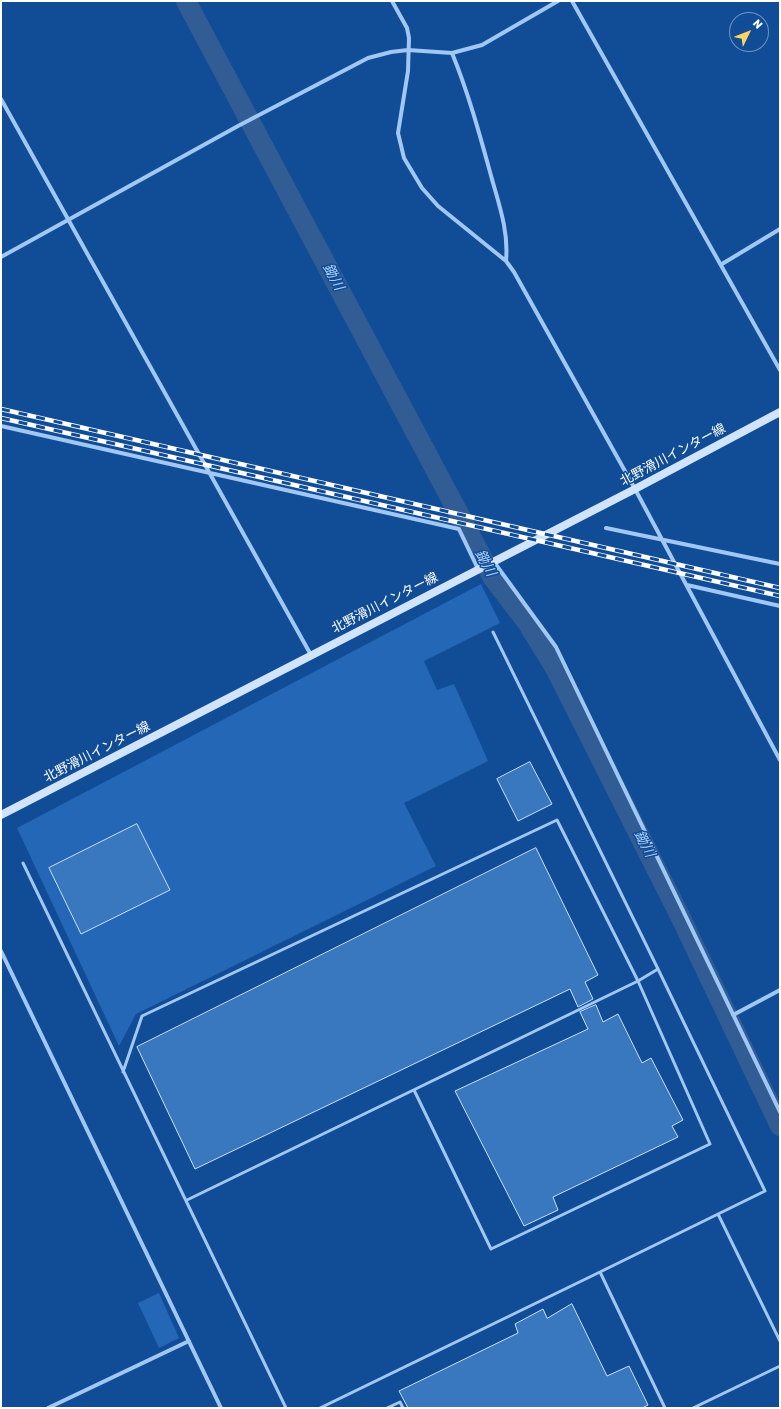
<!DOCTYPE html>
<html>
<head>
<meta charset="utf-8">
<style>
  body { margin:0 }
  #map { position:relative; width:781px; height:1409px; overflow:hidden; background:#114d97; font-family:Rubik,sans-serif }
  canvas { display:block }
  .frame { position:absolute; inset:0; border:2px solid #fff; pointer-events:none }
  .north { position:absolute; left:729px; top:12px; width:40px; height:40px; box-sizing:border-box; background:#114d97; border:1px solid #7094c1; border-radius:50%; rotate:47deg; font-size:11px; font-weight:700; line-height:16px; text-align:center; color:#fff }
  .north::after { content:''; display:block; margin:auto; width:14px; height:18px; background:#ffd063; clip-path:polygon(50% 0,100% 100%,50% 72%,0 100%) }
</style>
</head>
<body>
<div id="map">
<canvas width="781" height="1409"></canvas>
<div class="frame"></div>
<div class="north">N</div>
</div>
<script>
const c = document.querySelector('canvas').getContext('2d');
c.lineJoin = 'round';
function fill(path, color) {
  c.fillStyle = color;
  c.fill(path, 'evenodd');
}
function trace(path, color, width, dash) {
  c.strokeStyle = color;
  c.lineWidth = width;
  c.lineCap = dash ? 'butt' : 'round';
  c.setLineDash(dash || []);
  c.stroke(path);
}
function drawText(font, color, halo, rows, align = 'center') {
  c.font = font + ' Rubik,"Noto Sans JP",sans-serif';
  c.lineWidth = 3;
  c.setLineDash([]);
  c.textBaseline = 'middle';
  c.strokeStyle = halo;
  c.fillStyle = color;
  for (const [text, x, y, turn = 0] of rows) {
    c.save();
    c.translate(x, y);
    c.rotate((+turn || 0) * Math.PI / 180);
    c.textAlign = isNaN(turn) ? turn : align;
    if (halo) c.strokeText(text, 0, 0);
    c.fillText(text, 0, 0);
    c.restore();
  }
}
const green = new Path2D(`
  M481 584 500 623 424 661 437 690 454 684 488 761 404 803 436 866 136 1014 119 1046 17 828Z
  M159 1293 179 1338 159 1348 138 1303Z`);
const river = new Path2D(`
  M186 1 493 578 528 624 555 668 680 916 780 1126`);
const building = new Path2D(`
  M530 762 552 804 518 821 497 779Z
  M137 824 170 890 81 934 49 868Z
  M536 848 598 975 585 982 593 999 578 1007 570 989 195 1169 137 1047Z
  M596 1005 603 1022 618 1014 642 1063 651 1058 683 1120 672 1126 678 1137 553 1197 558 1210 524 1226 455 1091 588 1029 580 1012Z
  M572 1304 607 1376 629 1366 648 1405 642 1408H408L399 1391 518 1333 515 1324 543 1309 547 1318Z`);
const service = new Path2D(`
  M23 863 286 1408
  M658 969 765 1191 600 1272 665 1408
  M123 1072 142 1016 557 820 638 981 710 1144 491 1249 414 1090
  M187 1200 638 981 658 969 493 632
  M718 1214 780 1341
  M320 1408 600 1272
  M387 1408 400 1402 403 1408
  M693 1408 780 1366`);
const minor = new Path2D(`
  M392 1 407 28 409 38 408 71 398 133 404 158 422 188 438 206 506 261 514 272 635 489 780 760
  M572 1 780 370
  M452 53C468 92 479 132 490 172 498 202 509 230 506 261
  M1 99 311 655
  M1 257 238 126 368 58 391 52 408 50 452 53 482 45 558 1
  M722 264 780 229
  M1 426 459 529 478 569
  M606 528 780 564
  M494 562 556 647 780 1112
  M687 585 780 606
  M1 951 221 1408
  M733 1015 780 990
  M48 1408 189 1341`);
const secondary = new Path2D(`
  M1 815 635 489 780 412`);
const rail = new Path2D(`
  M1 409 780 588
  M1 418 780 596`);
const streetNames = [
  ["北野滑川インター線",673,455,-28],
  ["北野滑川インター線",385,603,-27],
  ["北野滑川インター線",97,752,-27]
];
const waterNames = [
  ["鋤川",333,277,62],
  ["鋤川",485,563,61],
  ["鋤川",644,844,63]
];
fill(green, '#2367b6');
trace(river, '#315d94', 20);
fill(building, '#3977bf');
trace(building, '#c9e1fe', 1);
trace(service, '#a1c7f4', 3);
trace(minor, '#a1c7f4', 4);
trace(secondary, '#d0e4fd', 8);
trace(rail, '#fff', 4.5);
trace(rail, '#114d97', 3, [9]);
drawText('13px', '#fff', '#114d97', streetNames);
drawText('italic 14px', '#add1fb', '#114d97', waterNames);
</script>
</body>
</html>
